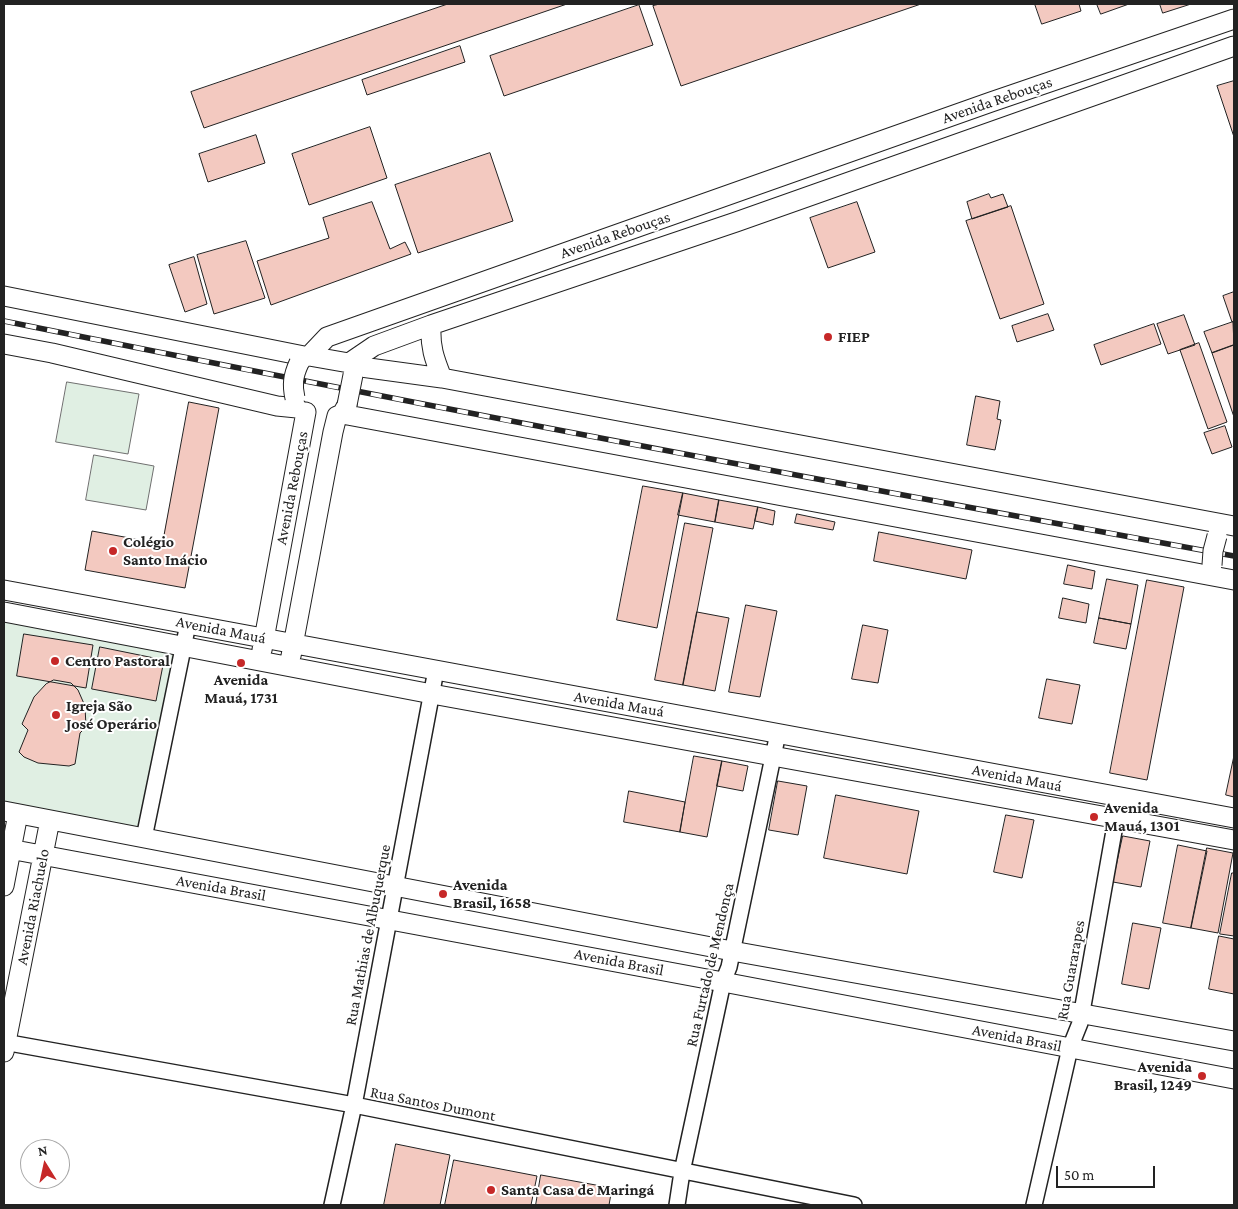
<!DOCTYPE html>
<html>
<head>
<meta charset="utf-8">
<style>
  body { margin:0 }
  #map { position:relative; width:1238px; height:1209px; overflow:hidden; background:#fff; font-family:"Crimson Pro",serif }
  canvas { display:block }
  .frame { position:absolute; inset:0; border:5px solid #222; pointer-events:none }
  .north { position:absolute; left:20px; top:1139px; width:50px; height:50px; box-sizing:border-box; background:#fff; border:1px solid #a7a7a7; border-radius:50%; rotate:350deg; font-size:14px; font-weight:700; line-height:20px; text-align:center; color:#222 }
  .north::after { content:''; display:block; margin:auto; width:18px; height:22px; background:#c62828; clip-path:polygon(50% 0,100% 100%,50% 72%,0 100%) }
  .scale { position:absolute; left:1056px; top:1166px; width:99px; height:22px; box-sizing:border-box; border:2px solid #222; border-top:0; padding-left:6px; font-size:15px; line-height:18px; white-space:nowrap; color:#222; -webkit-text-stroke:4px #fff; paint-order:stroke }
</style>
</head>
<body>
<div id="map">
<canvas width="1238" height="1209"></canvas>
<div class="frame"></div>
<div class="north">N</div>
<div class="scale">50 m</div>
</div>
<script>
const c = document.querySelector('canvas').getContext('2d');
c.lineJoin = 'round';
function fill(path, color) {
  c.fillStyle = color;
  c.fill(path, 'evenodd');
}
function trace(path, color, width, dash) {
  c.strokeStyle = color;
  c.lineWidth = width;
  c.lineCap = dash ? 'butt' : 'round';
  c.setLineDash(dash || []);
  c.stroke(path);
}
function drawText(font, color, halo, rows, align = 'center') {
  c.font = font + ' "Crimson Pro",serif';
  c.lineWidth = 4;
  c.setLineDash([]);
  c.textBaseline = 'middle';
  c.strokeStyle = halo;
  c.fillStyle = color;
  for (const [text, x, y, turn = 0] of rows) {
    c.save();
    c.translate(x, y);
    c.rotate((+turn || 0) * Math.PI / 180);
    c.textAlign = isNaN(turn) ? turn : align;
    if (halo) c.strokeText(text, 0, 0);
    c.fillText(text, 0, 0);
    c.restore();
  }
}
const green = new Path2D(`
  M67 382 139 394 128 454 56 442Z
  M94 455 154 466 146 510 86 500Z
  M4 612 184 647 144 838 4 811Z`);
const building = new Path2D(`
  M448 4H567L204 128 191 92Z
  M660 4H921L681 86 653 6Z
  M1035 4H1079L1081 11 1042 24Z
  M1097 4H1129L1101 14Z
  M1160 4H1191L1163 13Z
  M639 5 653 45 504 96 490 56Z
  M460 46 465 62 367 95 362 80Z
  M1234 81V137L1217 86Z
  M370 127 387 178 309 205 292 154Z
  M256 135 265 163 208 182 199 154Z
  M490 153 513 221 418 253 395 185Z
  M989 194 991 198 1003 194 1008 207 972 219 967 202Z
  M372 202 390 249 405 242 411 254 271 305 257 261 329 238 323 218Z
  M857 202 875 252 828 268 810 218Z
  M1011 206 1044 304 1000 319 966 221Z
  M246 241 265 298 214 314 197 255Z
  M194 257 207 304 185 312 169 265Z
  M1234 292V321L1232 322 1223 296Z
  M1048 314 1054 330 1017 342 1012 326Z
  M1184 315 1195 345 1168 354 1157 324Z
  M1233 322 1234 345 1212 353 1204 332Z
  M1154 324 1161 344 1101 365 1094 345Z
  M1199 343 1227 422 1208 429 1180 350Z
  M1234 345V417L1212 353Z
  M976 396 1000 401 997 419 1001 420 995 450 967 445Z
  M189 402 219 408 185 588 85 570 92 531 162 544Z
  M1225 426 1232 447 1212 454 1204 433Z
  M643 486 683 493 657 628 617 620Z
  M683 493 719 500 715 522 678 515Z
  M719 500 758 507 753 529 715 522Z
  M758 507 775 511 773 525 755 521Z
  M797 514 835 522 833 530 795 523Z
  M685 523 713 528 683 685 655 680Z
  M879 532 972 550 966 579 874 561Z
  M1068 565 1095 571 1092 589 1064 584Z
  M1107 579 1138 585 1131 624 1099 618Z
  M1147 580 1184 587 1147 780 1110 773Z
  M1063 598 1089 604 1086 623 1059 618Z
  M746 605 777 611 760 697 729 692Z
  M697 612 729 618 715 691 683 685Z
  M1099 618 1131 624 1126 649 1094 643Z
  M863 625 888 630 878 683 852 679Z
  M24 634 93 645 86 688 17 676Z
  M100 647 164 660 156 701 92 689Z
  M1047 679 1080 685 1072 724 1039 718Z
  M54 680 71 683 78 690 85 706 86 727 80 733 75 764 69 766 38 763 24 757 19 752 28 730 22 724 34 697 46 684Z
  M694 756 722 761 707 837 680 832Z
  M1234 756V797L1226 795Z
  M722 761 748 766 743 791 717 786Z
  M778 781 807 786 798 835 769 830Z
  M629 791 685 802 680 832 624 822Z
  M836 795 919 811 907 874 824 858Z
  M1006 815 1034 820 1022 878 994 872Z
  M1123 836 1150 841 1141 887 1113 882Z
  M1178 845 1207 851 1191 928 1163 923Z
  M1207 848 1233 853 1218 933 1191 928Z
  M1232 873H1234V936L1220 934Z
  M1133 923 1161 928 1149 989 1122 984Z
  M1219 936 1234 939V994L1209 989Z
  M396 1144 450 1155 440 1205H384Z
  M454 1160 537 1176 531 1205H445Z
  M541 1175 612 1188 609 1205H536Z`);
const minor = new Path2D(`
  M144 838 188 624
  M4 1042 354 1105 854 1205
  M332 1205 354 1105 436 670
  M677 1205 682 1172 723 982 729 967 778 733
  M1034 1205 1070 1048 1080 1023 1120 797`);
const major = new Path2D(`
  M4 296 304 356
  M431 325C430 347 434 358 442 378
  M4 344 52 353 277 406 297 408
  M309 356 349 363
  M299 363 304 356H309L327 337 991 102 1234 19
  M349 363 374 346 431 325 736 222 1234 46
  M354 366 442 378 1234 526
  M342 414 1234 580
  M4 590 1234 818
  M4 612 432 694 1234 840
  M262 650 306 412
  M291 656 333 432 337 416 342 414 347 405
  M4 811 732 951 1234 1041
  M4 848 723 982 1234 1079
  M4 886 18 814
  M4 1052 50 820`);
const rail = new Path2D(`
  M4 321C413 404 823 481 1234 556`);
const majorBridge = new Path2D(`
  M295 398C292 385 293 376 299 363
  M347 405 353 375
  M1212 565 1213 551 1217 536`);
const markers = [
  [828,337,5,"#c62828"],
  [113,551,5,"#c62828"],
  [55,661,5,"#c62828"],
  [241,663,5,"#c62828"],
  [56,715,5,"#c62828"],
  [1094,817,5,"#c62828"],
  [443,894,5,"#c62828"],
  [1202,1076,5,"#c62828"],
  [491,1190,5,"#c62828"]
];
const streetNames = [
  ["Avenida Rebouças",997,100,-19],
  ["Avenida Rebouças",615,235,-19],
  ["Avenida Rebouças",292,488,-79],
  ["Avenida Mauá",221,630,11],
  ["Avenida Mauá",619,704,10],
  ["Avenida Mauá",1017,778,11],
  ["Avenida Brasil",221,888,10],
  ["Avenida Riachuelo",33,907,-79],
  ["Rua Mathias de Albuquerque",368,935,-79],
  ["Avenida Brasil",619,962,11],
  ["Rua Furtado de Mendonça",710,965,-77],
  ["Rua Guararapes",1071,970,-80],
  ["Avenida Brasil",1017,1038,11],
  ["Rua Santos Dumont",433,1104,11]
];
const poiNames = [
  ["FIEP",838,337],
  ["Colégio",123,542],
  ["Santo Inácio",123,560],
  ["Centro Pastoral",65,661],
  ["Avenida",241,680,"center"],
  ["Mauá, 1731",241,698,"center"],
  ["Igreja São",66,706],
  ["José Operário",66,724],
  ["Avenida",1104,808],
  ["Mauá, 1301",1104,826],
  ["Avenida",453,885],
  ["Brasil, 1658",453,903],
  ["Avenida",1192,1067,"right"],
  ["Brasil, 1249",1192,1085,"right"],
  ["Santa Casa de Maringá",501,1190]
];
fill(green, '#e0efe3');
trace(green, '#6f6f6f', 1);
fill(building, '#f3c9c0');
trace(building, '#222', 1);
trace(minor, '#222', 18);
trace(major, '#222', 21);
trace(minor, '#fff', 15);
trace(major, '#fff', 19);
trace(rail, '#222', 5.5);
trace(rail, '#fff', 4, [11]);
trace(majorBridge, '#222', 21, []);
trace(majorBridge, '#fff', 19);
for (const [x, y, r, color] of markers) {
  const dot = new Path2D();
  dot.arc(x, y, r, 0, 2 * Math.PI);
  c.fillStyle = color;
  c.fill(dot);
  trace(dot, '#fff', 2);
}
drawText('16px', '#222', '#fff', streetNames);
drawText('bold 16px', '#222', '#fff', poiNames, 'left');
</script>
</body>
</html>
